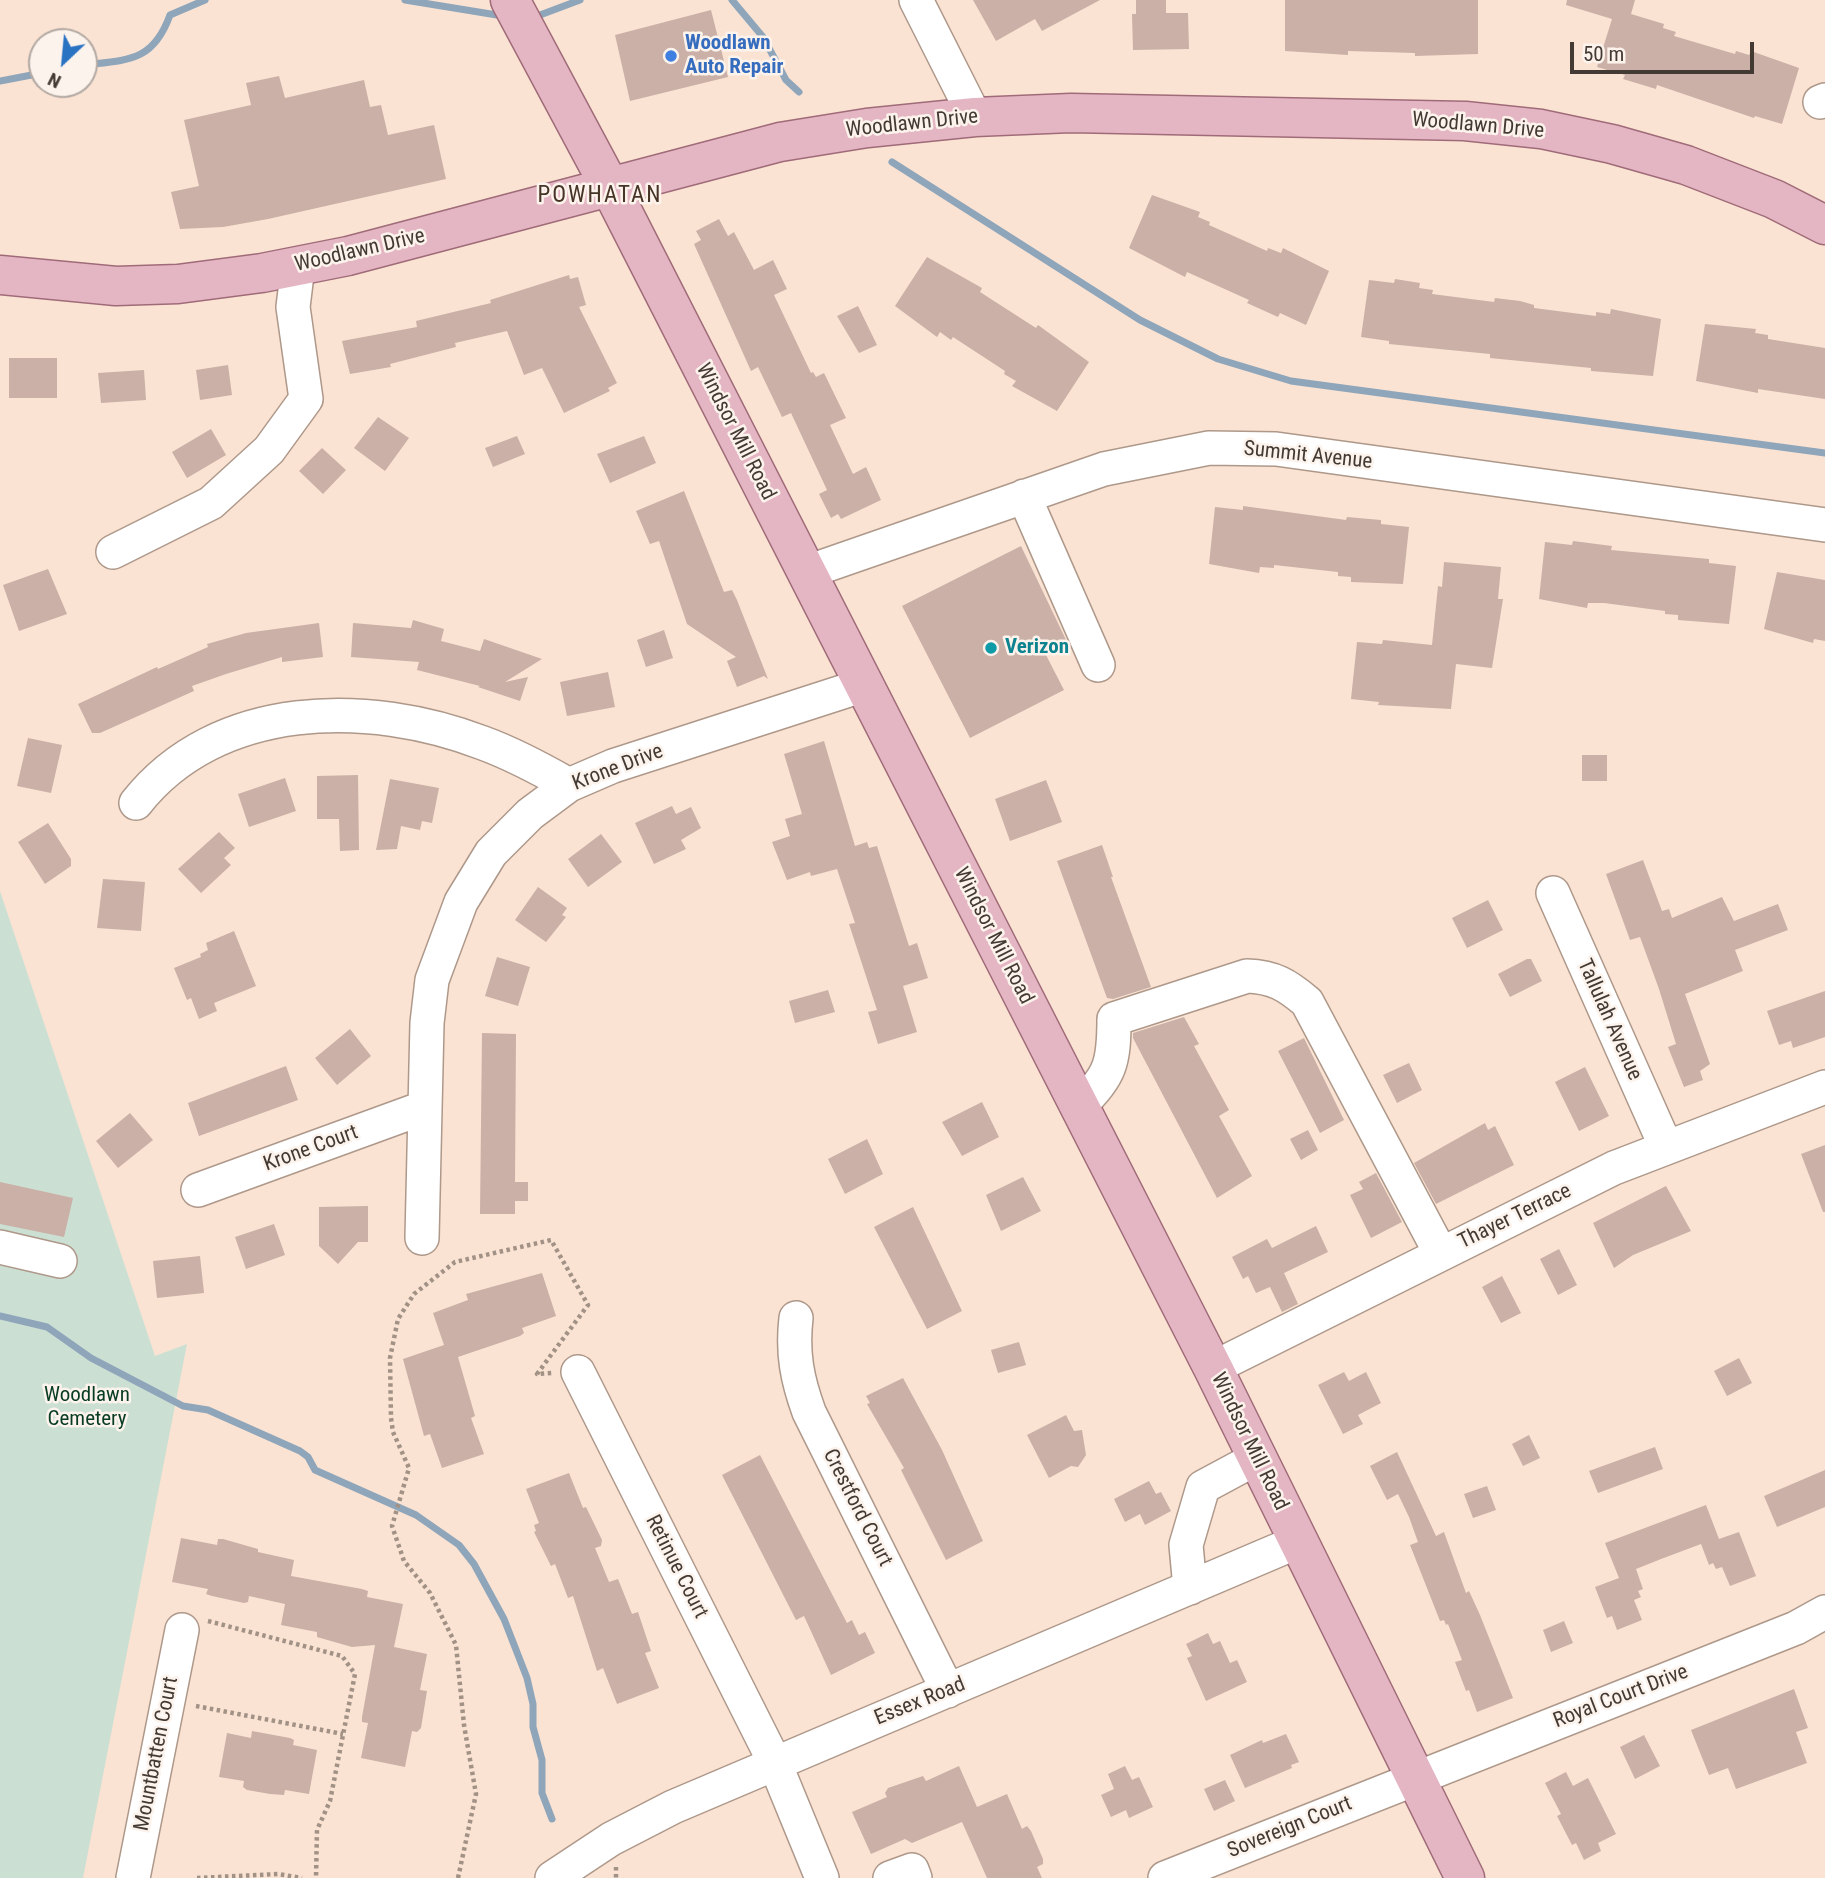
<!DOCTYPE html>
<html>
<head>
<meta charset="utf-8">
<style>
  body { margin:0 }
  #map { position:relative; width:1825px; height:1878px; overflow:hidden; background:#fae3d3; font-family:"Roboto Condensed",sans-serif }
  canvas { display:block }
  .north { position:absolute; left:28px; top:28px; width:70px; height:70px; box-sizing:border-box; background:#fdf3ed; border:2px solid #b3a9a3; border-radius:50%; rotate:206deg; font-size:19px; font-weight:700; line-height:28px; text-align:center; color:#443a34 }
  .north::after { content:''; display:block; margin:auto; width:24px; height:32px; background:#2a73c3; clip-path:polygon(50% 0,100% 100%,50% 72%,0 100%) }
  .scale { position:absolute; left:1570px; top:42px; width:184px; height:32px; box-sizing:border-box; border:4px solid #443a34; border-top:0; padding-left:9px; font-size:21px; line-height:24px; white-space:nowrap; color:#443a34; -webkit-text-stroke:5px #fdf3ed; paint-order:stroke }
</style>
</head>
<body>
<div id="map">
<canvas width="1825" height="1878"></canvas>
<div class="north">N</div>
<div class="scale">50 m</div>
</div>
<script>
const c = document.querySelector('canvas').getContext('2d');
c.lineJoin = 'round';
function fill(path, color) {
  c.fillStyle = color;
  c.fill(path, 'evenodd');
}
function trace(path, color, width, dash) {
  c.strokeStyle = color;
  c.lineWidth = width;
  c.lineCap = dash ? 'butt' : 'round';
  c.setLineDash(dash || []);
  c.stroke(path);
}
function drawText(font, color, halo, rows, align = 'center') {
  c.font = font + ' "Roboto Condensed",sans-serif';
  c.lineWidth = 5;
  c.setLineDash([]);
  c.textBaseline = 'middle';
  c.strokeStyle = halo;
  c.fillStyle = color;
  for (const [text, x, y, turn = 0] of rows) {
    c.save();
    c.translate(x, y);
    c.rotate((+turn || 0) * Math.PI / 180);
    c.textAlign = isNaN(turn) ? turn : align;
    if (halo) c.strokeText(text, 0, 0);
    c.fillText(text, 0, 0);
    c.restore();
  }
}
const green = new Path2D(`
  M0 891 155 1356 187 1344 83 1878H0Z`);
const stream = new Path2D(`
  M405 0 503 16
  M732 0 763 37 786 80 799 92
  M532 18 580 0
  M84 65C128 60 153 62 170 15L205 0
  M0 81 42 73
  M892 162 1140 320 1218 359 1291 381 1825 453
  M0 1316 47 1327 91 1358 183 1406 208 1410 300 1451 308 1457 315 1470 416 1515 459 1545 474 1564 504 1619 527 1678 533 1704V1727L542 1760V1793L552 1819`);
const building = new Path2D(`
  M973 0H1100L1042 31 1035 19 996 41Z
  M1136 0H1166V13H1188L1189 49 1133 50 1132 14H1136Z
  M1285 0H1478V54L1415 56V53L1348 51V55L1285 51Z
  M1567 0H1635L1631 14 1664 24 1663 28 1676 32 1674 36 1735 54 1736 51 1749 55 1751 51 1799 68 1782 124 1755 116 1754 118 1657 85 1656 89 1623 79 1625 75 1597 67 1612 19 1566 5Z
  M711 10 728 77 630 101 615 35Z
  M279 76 285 98 364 80 370 107 381 105 388 135 434 125 446 179 268 219 223 227 180 229 171 192 199 186 184 120 251 105 246 83Z
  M1152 195 1200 212 1198 217 1210 222 1209 225 1267 251 1268 248 1281 253 1283 248 1329 271 1306 325 1280 313 1278 317 1247 303 1249 300 1187 272 1185 277 1129 248Z
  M719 219 728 236 734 232 754 270 773 260 787 289 774 295 811 373 813 372 816 377 824 373 846 418 830 425 853 474 866 467 881 500 841 519 838 514 831 518 819 494 827 490 791 413 782 417 758 367 751 371 694 244 701 240 696 231Z
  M927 257 982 288 980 292 1036 328 1038 325 1089 362 1057 411 1012 386 1016 381 1004 374 1005 371 953 337 951 340 940 332 937 337 895 306Z
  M569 275 570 279 578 277 586 305 579 307 617 383 608 388 610 391 564 413 542 368 524 375 507 331 455 343 456 347 390 364 391 367 350 374 342 341 417 327 416 321 491 303 490 300Z
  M1395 279 1420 283 1419 288 1433 290 1432 294 1494 302 1495 298 1520 301 1534 305V308L1596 316V312L1610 314 1611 309 1661 319 1653 376 1591 371V368L1490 358V354L1389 344V341L1361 337 1369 280 1394 283Z
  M858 306 877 345 859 353 837 316Z
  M1705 324 1756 329 1755 333 1768 335V339L1825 348V399L1758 389V393L1696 381Z
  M9 358H57V398H9Z
  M228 365 232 395 200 400 196 370Z
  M144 370 146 400 101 403 98 373Z
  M378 417 409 438 385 471 354 448Z
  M211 429 226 455 187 478 172 452Z
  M517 436 525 454 493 467 485 448Z
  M644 436 656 463 610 483 597 454Z
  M322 448 346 470 323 494 299 471Z
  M684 491 724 592 732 590 737 600 768 679 764 676 737 687 727 661 736 657 687 624 659 541 650 544 636 511Z
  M1243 506 1346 520 1347 517 1381 520V524L1409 527 1403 584 1351 582V577L1338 576V572L1274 565V568L1260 567 1259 573 1209 564 1215 507 1243 510Z
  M1573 541 1612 546 1611 550 1709 559V563L1736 566 1729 624 1678 620V615L1665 614V611L1604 603H1588L1587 608 1539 599 1545 542 1572 545Z
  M1021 546 1068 644 1046 655 1064 690 970 738 902 606Z
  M1444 562 1501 567 1498 599H1503L1492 668 1456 664 1451 709 1378 705 1379 702 1351 699 1357 642 1382 644 1383 640 1432 645 1438 586 1442 587Z
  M48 569 67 614 19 631 3 585Z
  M1777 572 1825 580V641L1814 639 1813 643 1764 629Z
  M413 620 444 629 441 641 480 651 484 639 542 659 505 682 528 677 520 701 478 687 480 686 417 670 419 662 351 657 353 623 411 628Z
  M319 623 323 657 282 662V657L226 674 192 686 194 691 100 733H92L78 704 157 667 158 669 208 647 207 644 246 633Z
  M664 630 673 658 646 667 637 640Z
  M608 672 615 707 567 716 560 682Z
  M28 738 62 745 51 793 17 786Z
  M824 741 855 846 867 842 869 848 877 846 909 946 917 943 928 978 903 986 917 1032 878 1044 868 1012 877 1010 849 924 855 923 837 869 811 876 810 872 787 880 772 842 790 836 785 819 802 814 784 754Z
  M1582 755H1607V781H1582Z
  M358 775 359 850 340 851 339 819H317V776Z
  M285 778 296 811 249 827 238 794Z
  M390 779 439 788 432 823 422 821 420 830 401 826 397 849 376 850Z
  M1046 780 1062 822 1010 841 995 799Z
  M672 806 676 814 691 807 701 828 681 840 686 849 654 864 635 823Z
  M48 823 71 859V866L45 884 18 842Z
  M219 832 235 848 224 858 231 865 201 893 178 869Z
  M601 834 622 862 588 887 568 859Z
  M1102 845 1113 877H1111L1151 987 1113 999 1107 998 1057 861Z
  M1643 860 1662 911 1669 909 1672 918 1722 897 1734 921 1778 904 1788 930 1735 950 1743 971 1685 994 1710 1064 1700 1071 1703 1080 1684 1087 1668 1047 1676 1044 1659 989 1640 937 1630 940 1606 874Z
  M103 879 145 882 141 931 97 928Z
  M538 887 567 908 562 915 566 917 546 942 515 920Z
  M1488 900 1503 930 1467 948 1452 918Z
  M234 931 256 986 214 1003 217 1011 199 1019 191 998 187 1000 174 968 201 957 200 954 208 950 206 943Z
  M497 957 530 967 518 1006 485 996Z
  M1527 959H1531L1542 981 1510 997 1498 974Z
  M828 990 835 1012 795 1023 789 1001Z
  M1825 991V1037L1793 1048 1791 1041 1779 1045 1767 1011Z
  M1184 1017 1199 1044 1194 1046 1229 1110 1219 1116 1252 1176 1217 1198 1133 1038V1033Z
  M350 1029 371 1056 337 1085 315 1058Z
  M482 1033 516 1034 515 1182H528V1201H515V1214H480Z
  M1304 1038 1344 1120 1320 1133 1278 1051Z
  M1409 1063 1422 1090 1397 1103 1383 1075Z
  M286 1066 298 1100 199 1136 188 1103Z
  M1585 1067 1609 1116 1579 1131 1555 1082Z
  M982 1102 999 1137 962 1156 942 1122Z
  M130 1113 153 1140 118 1168 96 1141Z
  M1485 1123 1488 1130 1495 1126 1514 1165 1436 1204 1414 1163Z
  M1308 1130 1318 1150 1301 1160 1290 1139Z
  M867 1139 883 1174 845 1194 828 1159Z
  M1825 1145V1212H1823L1801 1154Z
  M1376 1173 1402 1222 1371 1238 1350 1195 1363 1189 1359 1182Z
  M1023 1177 1041 1211 1001 1231 986 1195Z
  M0 1182 73 1198 64 1237 0 1224Z
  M1666 1186 1691 1231 1633 1255 1614 1268 1593 1223Z
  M368 1206V1242H358L338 1264 319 1246V1207Z
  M913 1207 962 1311 927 1329 874 1227Z
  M274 1224 285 1255 246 1269 235 1237Z
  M1316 1226 1328 1252 1284 1273 1298 1304 1282 1312 1270 1287 1256 1293 1248 1276 1243 1279 1232 1257 1267 1239 1272 1248Z
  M1559 1249 1577 1285 1558 1295 1540 1259Z
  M200 1256 204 1293 157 1298 153 1261Z
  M542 1273 556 1316 522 1328 524 1333 520 1336 458 1357 475 1416 471 1418 484 1454 442 1468 430 1434 424 1436 403 1359 444 1345 433 1313 468 1300 466 1294Z
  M1502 1276 1521 1313 1501 1323 1482 1287Z
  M1019 1342 1026 1365 998 1373 991 1350Z
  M1739 1358 1752 1383 1727 1396 1714 1371Z
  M1344 1372 1349 1381 1366 1372 1381 1403 1358 1415 1363 1424 1343 1434 1318 1385Z
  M903 1378 942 1450 983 1541 946 1560 901 1470 904 1468 867 1404 870 1403 866 1396Z
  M1066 1415 1074 1431 1082 1430 1086 1455 1078 1467 1071 1466 1049 1478 1027 1435Z
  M1529 1435 1540 1458 1523 1466 1512 1444Z
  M1655 1447 1663 1469 1598 1493 1589 1471Z
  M1397 1452 1436 1536 1444 1532 1466 1593 1469 1591 1480 1615 1513 1698 1477 1712 1469 1690 1466 1691 1455 1662 1462 1660 1448 1624 1446 1625 1444 1620 1440 1621 1410 1545 1418 1542 1409 1517 1398 1494 1387 1500 1370 1466Z
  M760 1455 847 1623 852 1620 859 1635 865 1632 875 1653 831 1675 804 1616 796 1620 722 1475Z
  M1825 1470V1507L1777 1527 1764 1496Z
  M569 1473 583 1508 586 1507 602 1540 601 1546 595 1548 609 1582 618 1579 632 1614 638 1612 651 1651 645 1653 659 1688 617 1704 603 1668 597 1671 573 1596 568 1598 555 1564 551 1566 534 1532 536 1531 534 1525 539 1523 526 1489Z
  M1149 1481 1156 1494 1161 1492 1171 1511 1145 1525 1140 1514 1125 1522 1114 1499Z
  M1487 1486 1496 1510 1473 1518 1464 1494Z
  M1706 1505 1719 1539 1739 1532 1756 1576 1730 1586 1722 1567 1716 1569 1713 1563 1709 1565 1701 1544 1661 1559 1636 1569 1643 1589 1638 1591 1641 1597 1634 1600 1642 1620 1617 1630 1612 1616 1607 1618 1595 1587 1619 1578 1605 1543Z
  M181 1538 217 1545 218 1539H223L258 1549V1552L294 1560 291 1576 362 1589 368 1591 367 1597 403 1604 394 1647 427 1654 420 1690 427 1691 421 1728 417 1732 412 1731 405 1767 361 1758 368 1723 362 1722V1717L375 1645 352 1647 317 1637V1632L281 1625 285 1604 249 1596 248 1602 244 1603 212 1596 206 1594 208 1589 172 1582Z
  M1564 1621 1573 1643 1551 1652 1543 1630Z
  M1208 1633 1213 1644 1220 1641 1230 1663 1237 1660 1247 1682 1206 1701 1187 1658 1192 1656 1186 1644Z
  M1794 1689 1808 1728 1796 1732 1807 1763 1736 1789 1728 1768 1709 1775 1691 1730Z
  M252 1731 290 1738 294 1740 293 1745 317 1750 309 1794 285 1790 284 1795 270 1794 247 1790 243 1787 244 1781 219 1777 227 1733 251 1738Z
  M1286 1734 1299 1762 1291 1765 1292 1768 1245 1788 1230 1755 1262 1740 1263 1743Z
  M1644 1735 1660 1766 1635 1779 1620 1747Z
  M959 1766 977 1807 1007 1794 1022 1829 1027 1826 1031 1831 1043 1859V1864L1037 1867 1042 1878H987L962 1822 912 1843 905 1839 871 1854 852 1812 887 1797 885 1793 888 1788 923 1776 926 1781Z
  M1125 1766 1132 1780 1139 1777 1153 1807 1129 1818 1126 1810 1111 1817 1101 1795 1114 1789 1108 1774Z
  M1566 1772 1573 1786 1588 1778 1616 1834 1598 1843 1601 1851 1584 1860 1576 1843 1572 1845 1557 1816 1561 1814 1545 1783Z
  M1225 1780 1235 1801 1214 1811 1204 1789Z`);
const path = new Path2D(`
  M208 1621 342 1656 355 1674 330 1801 317 1830 316 1878
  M196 1706 343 1734
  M616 1867V1878
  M197 1878 278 1874 302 1878
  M458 1878 476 1794 464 1725 456 1645 430 1593 404 1561 392 1526 409 1468 393 1432 391 1418 390 1358 398 1319 414 1294 455 1262 551 1240 588 1305 537 1374 552 1373`);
const minor = new Path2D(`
  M916 0 975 117
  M1820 102 1825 100
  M1024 496 1098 665
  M113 552 211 503 269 450 306 399 293 307 298 266
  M807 572 1104 469 1209 448 1276 449 1825 525
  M136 803C217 700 369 699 483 743 513 754 541 769 569 785
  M1553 893 1666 1147
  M1079 1106C1111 1076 1114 1062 1114 1019L1247 976C1274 977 1287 985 1307 1002L1441 1254
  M198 1190 423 1108
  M422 1238 427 1023 432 980 461 902 491 853 530 814 569 785 613 766 864 685
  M0 1247 60 1261
  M796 1318C792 1353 797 1379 809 1412L948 1691
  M1213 1368 1614 1168 1825 1087
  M578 1372 774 1761 822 1878
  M1190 1588 1186 1545 1203 1487 1257 1458
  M133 1878 182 1630
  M552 1878 611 1839 673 1807 1297 1542
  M890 1878 912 1870 915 1878
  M1165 1878 1796 1628 1825 1612`);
const major = new Path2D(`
  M510 0 610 187 1213 1368 1465 1878
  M0 275 116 286 178 284 262 273 348 256 780 142 867 128 975 117 1071 113 1465 121 1541 129 1612 144 1686 165 1774 199 1825 225`);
const markers = [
  [671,56,7,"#3f7fe0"],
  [991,648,7,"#0f9aa8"]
];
const shopNames = [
  ["Woodlawn",685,44],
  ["Auto Repair",685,68]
];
const streetNames = [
  ["Woodlawn Drive",912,124,-6],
  ["Woodlawn Drive",1478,126,5],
  ["Woodlawn Drive",360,251,-13],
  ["Windsor Mill Road",735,432,63],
  ["Summit Avenue",1308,456,6],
  ["Krone Drive",618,768,-21],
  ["Windsor Mill Road",993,936,63],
  ["Tallulah Avenue",1609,1020,66],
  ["Krone Court",311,1149,-20],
  ["Thayer Terrace",1515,1217,-26],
  ["Windsor Mill Road",1249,1442,64],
  ["Crestford Court",857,1508,63],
  ["Retinue Court",676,1567,63],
  ["Royal Court Drive",1621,1697,-21],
  ["Essex Road",920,1702,-22],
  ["Mountbatten Court",157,1754,-79],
  ["Sovereign Court",1290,1828,-22]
];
const cultureNames = [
  ["Verizon",1005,648]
];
const parkNames = [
  ["Woodlawn",87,1396],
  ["Cemetery",87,1420]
];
const neighbourhoodNames = [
  ["POWHATAN",600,196]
];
fill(green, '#ccdfd3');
trace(stream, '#8ea5ba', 7);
fill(building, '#cab0a6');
trace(minor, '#ae988a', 36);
trace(major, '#a06b78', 41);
trace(path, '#a29286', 4.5, [3.5, 3.5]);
trace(minor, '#fff', 33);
trace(major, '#e4b6c4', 38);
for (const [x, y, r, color] of markers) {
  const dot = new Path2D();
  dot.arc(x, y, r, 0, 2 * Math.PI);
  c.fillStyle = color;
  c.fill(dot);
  trace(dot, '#fdf3ed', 2.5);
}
drawText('bold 21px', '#366cbe', '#fdf3ed', shopNames, 'left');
drawText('21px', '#443a34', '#fdf3ed', streetNames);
drawText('bold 21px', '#0d838f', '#fdf3ed', cultureNames, 'left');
drawText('21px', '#073c23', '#fdf3ed', parkNames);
c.letterSpacing = '2px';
drawText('23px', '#463427', '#fdf3ed', neighbourhoodNames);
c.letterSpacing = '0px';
</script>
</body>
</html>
